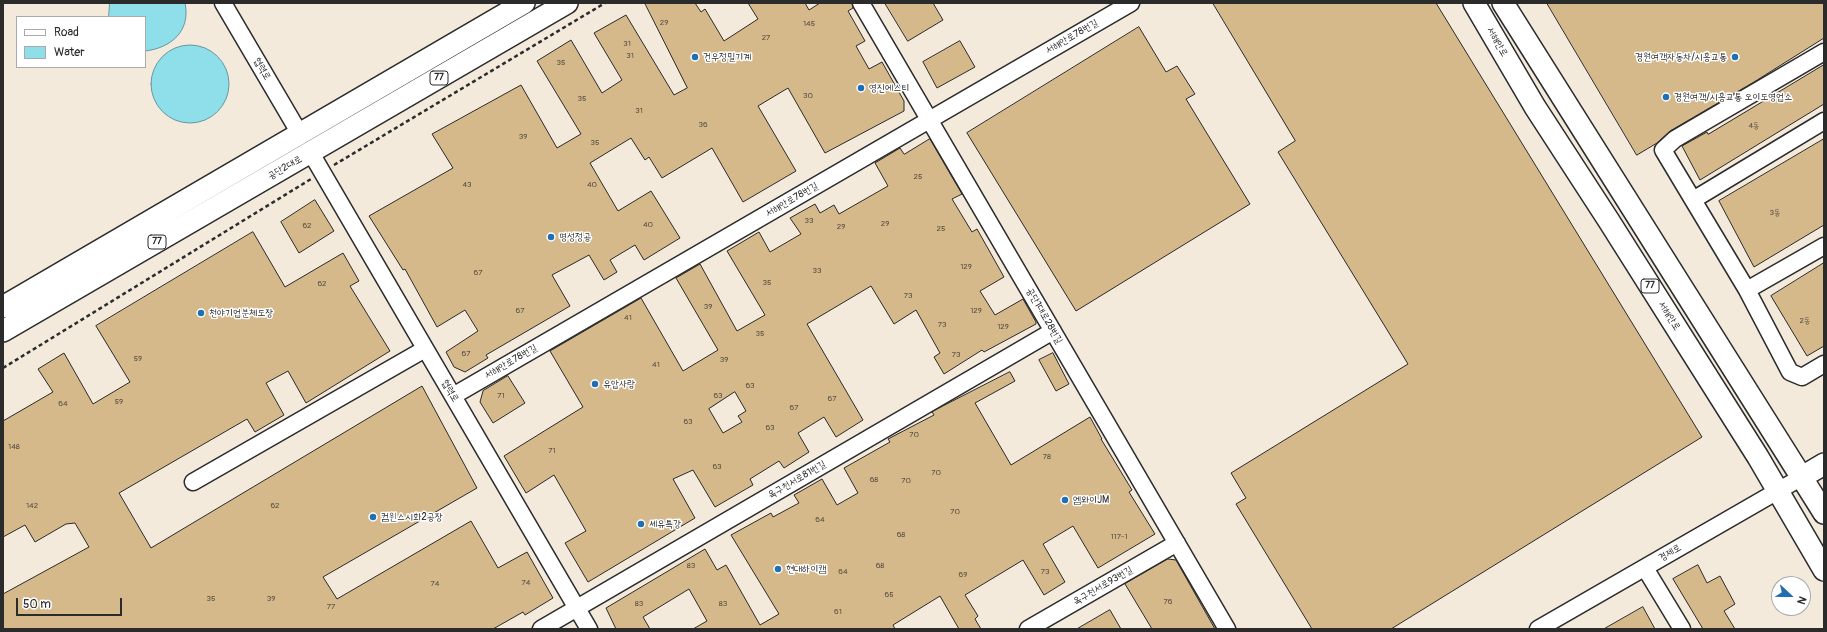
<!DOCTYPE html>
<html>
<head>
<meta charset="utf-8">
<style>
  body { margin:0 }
  #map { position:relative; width:1827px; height:632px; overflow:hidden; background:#fff; font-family:Pangolin,sans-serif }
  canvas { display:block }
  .frame { position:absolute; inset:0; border:4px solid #2b2b2b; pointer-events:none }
  .legend { position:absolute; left:16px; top:16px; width:130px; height:52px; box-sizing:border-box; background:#fff; border:1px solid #aaa; margin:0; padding:5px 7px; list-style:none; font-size:12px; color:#2b2b2b }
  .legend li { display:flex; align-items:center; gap:8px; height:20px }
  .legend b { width:20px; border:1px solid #aaa }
  .north { position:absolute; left:1771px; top:576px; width:40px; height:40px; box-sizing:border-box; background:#fff; border:1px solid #aaa; border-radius:50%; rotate:112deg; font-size:11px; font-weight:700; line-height:16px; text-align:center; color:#2b2b2b }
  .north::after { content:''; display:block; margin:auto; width:14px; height:18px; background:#1f6fb2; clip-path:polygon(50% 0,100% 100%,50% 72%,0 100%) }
  .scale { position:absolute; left:16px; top:598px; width:106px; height:18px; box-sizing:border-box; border:2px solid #2b2b2b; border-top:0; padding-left:5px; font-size:12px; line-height:14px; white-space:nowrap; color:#2b2b2b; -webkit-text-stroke:3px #fff; paint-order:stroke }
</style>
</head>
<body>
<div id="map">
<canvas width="1827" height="632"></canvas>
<div class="frame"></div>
<ul class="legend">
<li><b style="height:5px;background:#fff"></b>Road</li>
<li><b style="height:11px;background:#8fdfea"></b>Water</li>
</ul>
<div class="north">N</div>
<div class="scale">50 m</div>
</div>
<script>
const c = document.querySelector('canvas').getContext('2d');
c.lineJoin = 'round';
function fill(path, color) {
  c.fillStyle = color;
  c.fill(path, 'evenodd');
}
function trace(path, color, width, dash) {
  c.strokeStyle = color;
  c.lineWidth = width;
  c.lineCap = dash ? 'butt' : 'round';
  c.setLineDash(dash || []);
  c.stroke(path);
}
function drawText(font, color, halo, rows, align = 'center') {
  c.font = font + ' Pangolin,"Poor Story",sans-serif';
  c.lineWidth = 3;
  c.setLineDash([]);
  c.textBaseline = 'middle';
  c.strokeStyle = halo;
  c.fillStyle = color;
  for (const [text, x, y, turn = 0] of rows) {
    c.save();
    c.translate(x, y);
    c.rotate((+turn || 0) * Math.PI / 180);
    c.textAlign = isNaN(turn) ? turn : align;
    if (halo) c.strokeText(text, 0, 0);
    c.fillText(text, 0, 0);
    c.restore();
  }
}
const built = new Path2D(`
  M3 3H1824V629H3ZM17 17H145V67H17ZM1779 584H1803V608H1779Z`);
const water = new Path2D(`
  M110 3H185C191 31 171 48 145 51V17H109Z
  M151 84a39 39 0 1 1 78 0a39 39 0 1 1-78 0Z`);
const building = new Path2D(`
  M645 3H695L701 12 705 9 724 41 758 19 748 3H805L809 10 820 3H852L853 8 848 11 865 41 856 46 869 69 882 62 904 101V111L825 153 788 88 758 106 796 171 743 202 712 148 662 178 649 157 645 160 631 138 590 163 618 211 651 191 680 238 644 260 635 245 610 260 617 272 604 280 589 255 552 275 570 306 486 355 488 358 465 372 454 367 446 352 478 331 465 310 437 327 405 269 403 270 369 216 453 168 432 134 521 85 557 148 581 134 537 61 571 40 602 93 622 80 594 33 626 15 674 95 687 88Z
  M885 3H933L943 20 908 41Z
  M1213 3H1436L1702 437 1391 629H1312L1236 504 1246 498 1231 473 1408 364 1278 152 1295 141Z
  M1547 3H1824V38L1754 82 1670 131 1657 143 1637 155Z
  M1139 27 1166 72 1177 66 1195 94 1186 99 1250 204 1076 311 967 133Z
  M960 41 975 67 937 88 923 62Z
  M1824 65V104L1700 180 1682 146 1707 132 1708 134Z
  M930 139 962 194 952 199 972 232 977 229 1004 277 980 291 995 315 1023 299 1036 322V324L984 352 982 350 944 374 934 357 940 353 916 310 894 324 871 286 807 324 863 420 836 437 824 417 798 433 809 452 784 468 779 461 750 479 753 485 715 507 693 470 673 479 695 518 588 582 565 543 586 531 554 475 526 493 504 456 583 407 550 351 641 298 683 371 718 350 676 278 700 264 737 331 765 315 727 251 759 232 770 252 801 234 790 218 815 204 820 213 834 205 839 214 888 186 875 163 900 148 904 154ZM735 392 746 411 738 416 742 422 723 433 709 409Z
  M1824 139V225L1754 267 1719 201Z
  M315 200 334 231 299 253 281 222Z
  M253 232 285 287 343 253 359 281 350 286 390 351 306 403 288 371 266 383 284 415 255 432 247 419 119 493 151 548 422 386 477 488 323 577 337 599 471 521 498 568 527 552 553 598 525 615 523 612 493 629H3V594L89 547 75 523 66 524 35 542 25 525 3 537V421L53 392 38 369 64 353 93 404 130 382 96 326Z
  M1824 263V346L1807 356 1771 296Z
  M1053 353 1069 384 1056 391 1039 360Z
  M1010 372 1015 381 975 403 1011 465 1090 417 1102 439H1101L1132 490 1129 492 1155 534 1098 568 1073 526 1043 544 1065 582 1044 595 1023 560 965 595 978 616 975 619 981 629H959L940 596 893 625 895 629H693L707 621 689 589 643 617 650 629H616L606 608 705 549 717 570 726 565 760 625 779 614 731 535 771 513 773 517 799 503 794 495 822 479 837 505 858 493 844 468 890 442 888 439 934 415 932 412Z
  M508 376 525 403 493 423 480 402 483 391Z
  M1168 559 1176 560 1215 629H1152L1125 584Z
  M1698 565 1707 583 1720 576 1735 604 1724 611 1735 629H1703L1673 579Z
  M1643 607 1655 629H1604Z
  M1110 610 1121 629H1077Z`);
const path = new Path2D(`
  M334 165 605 3
  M3 368 311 179`);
const minor = new Path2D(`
  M223 3 300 134
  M861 3 1227 629
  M1824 52 1675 139 1663 150 1747 290 1790 372 1802 377 1824 364
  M311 153 589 629
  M1693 200 1824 121
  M1747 290 1824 246
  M453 396 1131 3
  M193 482 425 349
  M1645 568 1682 629
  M541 629 1053 331
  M1028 629 1177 543
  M1538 629 1802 477`);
const major = new Path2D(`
  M1474 3 1535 107 1609 221 1758 457 1824 570
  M1503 3 1824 513
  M3 307 524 3
  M3 331 567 3
  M1802 477 1824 464`);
const markers = [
  [695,57,4,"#1f6fb2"],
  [1735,57,4,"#1f6fb2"],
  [861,88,4,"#1f6fb2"],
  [1666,97,4,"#1f6fb2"],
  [551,237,4,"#1f6fb2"],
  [201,313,4,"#1f6fb2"],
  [595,384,4,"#1f6fb2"],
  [1065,500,4,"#1f6fb2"],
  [373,517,4,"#1f6fb2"],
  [641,524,4,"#1f6fb2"],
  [778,569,4,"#1f6fb2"]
];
const numberNames = [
  ["29",664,23],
  ["145",809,24],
  ["27",766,38],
  ["31",627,44],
  ["31",630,56],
  ["35",561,63],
  ["30",808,96],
  ["35",582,99],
  ["31",639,111],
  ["36",703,125],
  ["4동",1754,126],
  ["39",523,137],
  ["35",595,143],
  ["25",918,177],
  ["43",467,185],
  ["40",592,185],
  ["3동",1775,213],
  ["33",809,221],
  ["29",885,224],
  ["40",648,225],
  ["62",307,226],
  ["29",841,227],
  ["25",941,229],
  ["129",966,267],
  ["33",817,271],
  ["67",478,273],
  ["35",767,283],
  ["62",322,284],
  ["73",908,296],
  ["39",708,307],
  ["67",520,311],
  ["129",976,311],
  ["41",628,318],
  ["2동",1805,321],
  ["73",942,325],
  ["129",1003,327],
  ["35",760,334],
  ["67",466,354],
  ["73",956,355],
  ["59",138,359],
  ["39",724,360],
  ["41",656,365],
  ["63",750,386],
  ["71",501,396],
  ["63",718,396],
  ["67",832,399],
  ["59",119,402],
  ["64",63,404],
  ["67",794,408],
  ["63",688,422],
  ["63",770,428],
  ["70",914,435],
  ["148",14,447],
  ["71",552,451],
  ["78",1047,457],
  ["63",717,467],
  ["70",936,473],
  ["68",874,480],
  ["70",906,481],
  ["142",32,506],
  ["62",275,506],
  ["70",955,512],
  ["64",820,520],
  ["68",901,535],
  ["117-1",1119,537],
  ["83",691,566],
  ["68",880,566],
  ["64",843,572],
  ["73",1045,572],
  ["69",963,575],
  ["74",526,583],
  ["74",435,584],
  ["65",889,595],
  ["35",211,599],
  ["39",271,599],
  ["76",1168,602],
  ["83",639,604],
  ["83",723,604],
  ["77",331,607],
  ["61",838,612]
];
const shields = [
  [439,78,18],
  [157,242,18],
  [1650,286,18]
];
const shieldNames = [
  ["77",439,78],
  ["77",157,242],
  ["77",1650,286]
];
const streetNames = [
  ["서해안로78번길",1072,37,-30],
  ["서해안로",1497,42,60],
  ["협력로",262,69,60],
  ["공단2대로",285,168,-30],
  ["서해안로78번길",792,200,-30],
  ["공단1대로28번길",1044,316,60],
  ["서해안로",1669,316,58],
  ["서해안로78번길",511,362,-30],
  ["협력로",450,391,60],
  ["옥구천서로81번길",797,480,-30],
  ["경제로",1670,553,-30],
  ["옥구천서로93번길",1103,586,-30]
];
const poiNames = [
  ["건우정밀기계",703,57],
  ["경원여객자동차/시흥교통",1727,57,"right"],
  ["영진에스티",869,88],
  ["경원여객/시흥교통 오이도영업소",1674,97],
  ["명성정공",559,237],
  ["천야기업분체도장",209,313],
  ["유압사랑",603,384],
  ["엠와이JM",1073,500],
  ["컴윈스시화2공장",381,517],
  ["세유특강",649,524],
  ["현대하이캠",786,569]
];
fill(built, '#f3eadc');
fill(water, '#8fdfea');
trace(water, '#67979e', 1);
fill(building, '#d6b98a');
trace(building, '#2b2b2b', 1);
trace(minor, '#2b2b2b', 19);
trace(major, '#2b2b2b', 24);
trace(path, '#2b2b2b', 2.5, [4, 3]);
trace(minor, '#fff', 16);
trace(major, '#fff', 21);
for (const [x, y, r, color] of markers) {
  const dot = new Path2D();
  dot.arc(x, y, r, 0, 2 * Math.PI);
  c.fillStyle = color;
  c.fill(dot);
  trace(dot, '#fff', 1.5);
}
drawText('8px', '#564e43', null, numberNames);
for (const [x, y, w] of shields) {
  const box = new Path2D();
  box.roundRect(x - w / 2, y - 7, w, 14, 3);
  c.fillStyle = '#fff';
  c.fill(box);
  trace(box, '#2b2b2b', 1);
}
drawText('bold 9px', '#2b2b2b', null, shieldNames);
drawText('10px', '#2b2b2b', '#fff', streetNames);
drawText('10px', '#2b2b2b', '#fff', poiNames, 'left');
</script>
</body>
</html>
